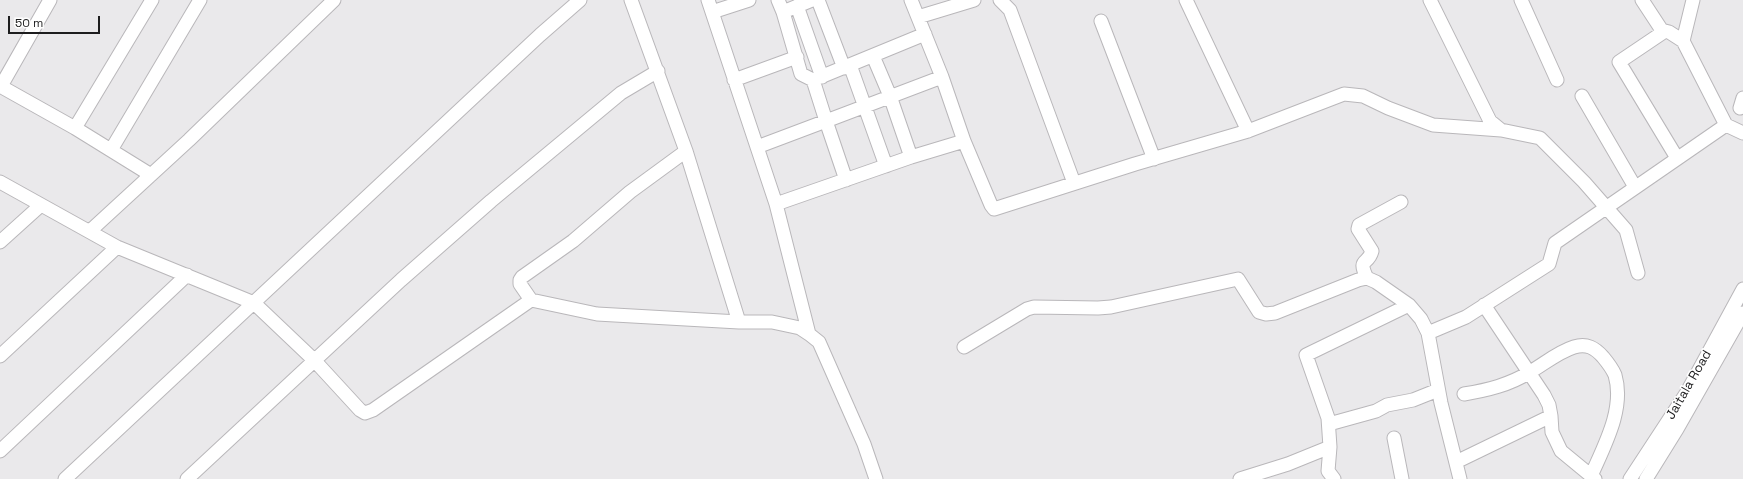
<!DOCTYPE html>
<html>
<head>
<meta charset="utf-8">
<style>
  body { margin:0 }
  #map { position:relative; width:1743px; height:479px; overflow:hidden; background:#eae9eb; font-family:"Space Grotesk",sans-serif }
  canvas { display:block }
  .scale { position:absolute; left:8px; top:16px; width:92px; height:18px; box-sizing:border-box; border:2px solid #1d1d1e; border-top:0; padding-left:5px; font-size:12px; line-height:14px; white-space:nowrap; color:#1d1d1e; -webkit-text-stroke:3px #fff; paint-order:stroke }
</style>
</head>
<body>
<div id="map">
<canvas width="1743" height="479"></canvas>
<div class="scale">50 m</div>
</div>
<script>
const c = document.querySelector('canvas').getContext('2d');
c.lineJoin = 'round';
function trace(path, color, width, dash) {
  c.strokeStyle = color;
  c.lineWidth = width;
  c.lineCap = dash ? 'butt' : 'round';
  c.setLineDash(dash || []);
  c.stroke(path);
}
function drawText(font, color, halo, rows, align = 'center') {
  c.font = font + ' "Space Grotesk",sans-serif';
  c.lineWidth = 3;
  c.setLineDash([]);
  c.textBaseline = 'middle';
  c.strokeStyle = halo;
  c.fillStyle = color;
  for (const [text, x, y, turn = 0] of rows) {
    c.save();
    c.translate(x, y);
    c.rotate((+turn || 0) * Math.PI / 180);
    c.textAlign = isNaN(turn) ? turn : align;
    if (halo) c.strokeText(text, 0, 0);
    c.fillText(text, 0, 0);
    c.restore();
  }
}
const minor = new Path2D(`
  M631 0 686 151 739 322
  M708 0 776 204 809 334
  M778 0 783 12 812 0
  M818 0 844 68
  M911 0 942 77 964 141 991 205 994 209 1135 164 1248 131 1344 94 1363 96 1388 108 1433 125 1501 130 1540 138 1584 182 1626 230 1638 273
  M1000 0 1010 10 1074 183
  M1186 0 1248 131
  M1430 0 1490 121 1501 130
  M1521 0 1557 80
  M1642 0 1663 32
  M797 6 822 77
  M712 12 749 0
  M783 12 801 74 813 80
  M918 17 974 0
  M1101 21 1154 159
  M925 34 813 80 826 121 942 77
  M1683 41 1693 0
  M873 56 890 96 911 157
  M850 65 886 166
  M734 80 797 57
  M0 86 75 128 152 0
  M1 86 50 0
  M1582 96 1635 187
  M1740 108 1743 98
  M75 128 151 175
  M757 147 826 121 846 180
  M111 150 200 0
  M1677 158 1619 62 1665 31 1669 32 1683 41 1726 125 1743 133
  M0 182 117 247 254 303 314 360 360 410 365 413 373 410 531 300 597 314 739 322H772L800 328 809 334 819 342 864 444 876 479
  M776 204 911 157 964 141
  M90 231 189 140 334 0
  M0 242 41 205
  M1367 278C1357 257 1368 266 1372 251L1358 229 1359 225 1401 202
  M531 300 520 284V280L522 277 573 241 630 192 686 151
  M1484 305 1544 395 1549 405 1551 416 1552 432 1561 451 1595 479
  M1428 333 1466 317 1549 264 1555 243 1726 125
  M964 347 1027 309 1034 307 1098 308 1111 307 1238 279 1259 312 1266 314 1275 313 1358 280 1367 278 1376 282 1409 305 1421 319 1428 333 1441 403 1460 479
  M0 356 117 247
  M1464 394C1488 390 1509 385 1530 372 1544 364 1558 352 1574 347 1587 343 1595 348 1603 357 1608 363 1612 368 1615 375 1625 409 1604 446 1591 476
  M1329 424 1376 411 1387 405 1413 400 1438 390
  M1394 438 1402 479
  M1330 447 1328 471 1334 479
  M0 451 187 275
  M1456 462 1551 416
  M65 479 540 35 580 0
  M187 479 401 280 491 201 621 93 658 71
  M1240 479 1288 464 1330 447 1328 418 1306 355 1409 305
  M1630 479 1687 392 1743 289
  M1646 479 1677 429 1743 313`);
const streetNames = [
  ["Jaitala Road",1689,385,-60]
];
trace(minor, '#b9b7ba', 15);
trace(minor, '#fff', 13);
drawText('13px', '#1d1d1e', '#fff', streetNames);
</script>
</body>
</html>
